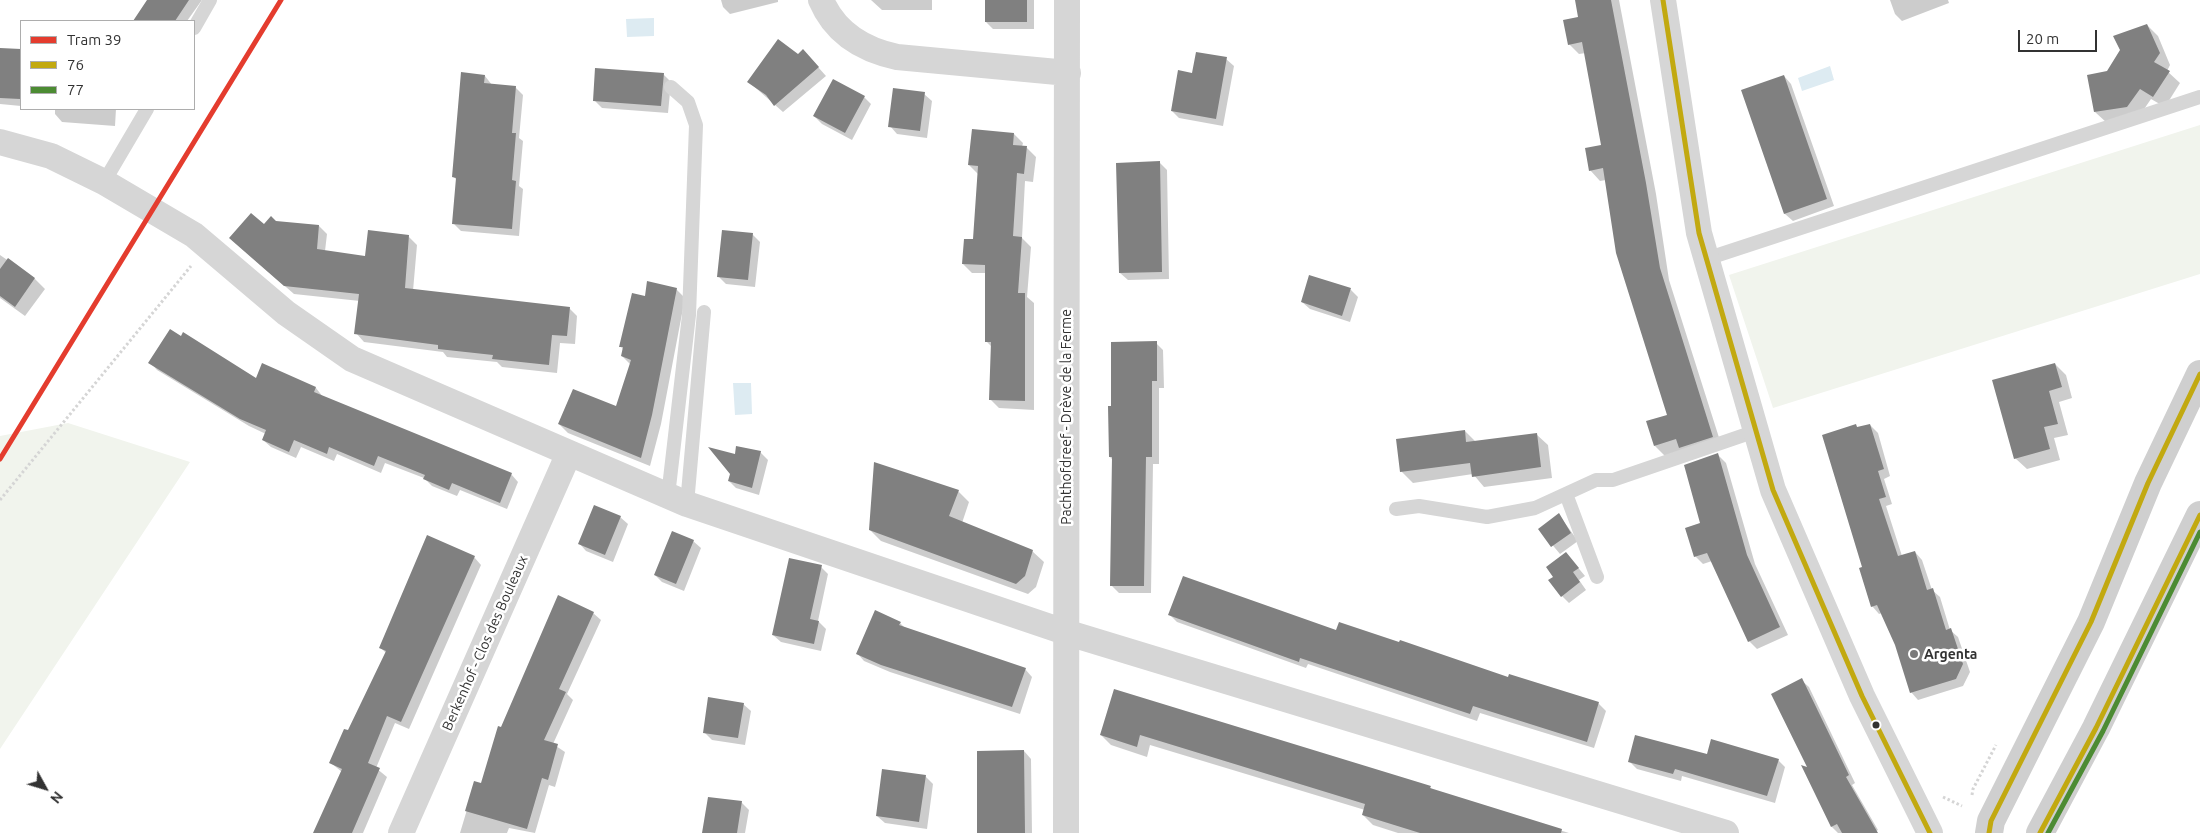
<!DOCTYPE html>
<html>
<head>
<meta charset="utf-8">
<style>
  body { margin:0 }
  #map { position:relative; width:2200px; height:833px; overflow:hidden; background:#fff; font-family:Ubuntu,sans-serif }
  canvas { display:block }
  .legend { position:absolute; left:20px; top:20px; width:175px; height:90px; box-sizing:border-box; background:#fff; border:1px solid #adadad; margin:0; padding:6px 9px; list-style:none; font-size:15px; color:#323232 }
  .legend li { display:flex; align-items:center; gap:10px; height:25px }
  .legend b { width:25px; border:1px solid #adadad }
  .north { position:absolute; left:20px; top:763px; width:50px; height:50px; -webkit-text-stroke:4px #fff; paint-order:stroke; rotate:129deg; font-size:14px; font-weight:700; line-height:20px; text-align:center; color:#323232 }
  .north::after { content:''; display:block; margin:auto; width:18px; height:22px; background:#323232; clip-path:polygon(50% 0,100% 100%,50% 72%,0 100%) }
  .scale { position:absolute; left:2018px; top:30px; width:79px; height:22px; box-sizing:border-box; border:2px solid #323232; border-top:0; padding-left:6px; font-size:15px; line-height:18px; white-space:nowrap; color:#323232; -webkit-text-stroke:4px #fff; paint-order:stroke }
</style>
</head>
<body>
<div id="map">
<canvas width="2200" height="833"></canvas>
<ul class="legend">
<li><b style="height:6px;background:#e43c2e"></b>Tram 39</li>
<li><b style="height:6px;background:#c2a910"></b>76</li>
<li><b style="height:6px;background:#4c8b33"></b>77</li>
</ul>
<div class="north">N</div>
<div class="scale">20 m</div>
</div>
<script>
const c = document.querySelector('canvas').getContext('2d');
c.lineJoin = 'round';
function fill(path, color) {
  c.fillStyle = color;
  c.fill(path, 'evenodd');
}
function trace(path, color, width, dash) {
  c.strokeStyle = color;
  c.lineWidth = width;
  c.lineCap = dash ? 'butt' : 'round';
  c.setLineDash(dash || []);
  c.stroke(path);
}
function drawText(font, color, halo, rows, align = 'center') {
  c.font = font + ' Ubuntu,sans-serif';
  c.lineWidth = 5;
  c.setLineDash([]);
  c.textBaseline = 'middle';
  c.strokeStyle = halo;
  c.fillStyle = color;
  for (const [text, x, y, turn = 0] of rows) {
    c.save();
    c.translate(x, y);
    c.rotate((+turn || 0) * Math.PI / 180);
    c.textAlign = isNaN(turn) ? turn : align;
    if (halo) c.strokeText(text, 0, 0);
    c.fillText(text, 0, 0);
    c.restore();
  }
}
const green = new Path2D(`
  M2200 125V274L1773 408 1729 275Z
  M68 423 190 462 0 749V436Z`);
const water = new Path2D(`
  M654 18V36L627 37 626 19Z
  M1830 66 1834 80 1802 91 1798 78Z
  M733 383H751L752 414 735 415Z`);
const shadow = new Path2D(`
  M149 0H202L187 21H137L135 20Z
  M721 0H778V2L730 14 723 7Z
  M871 0H932V10H882Z
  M986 0H1034V29H993L986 22Z
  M1576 0H1619L1656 194 1669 280 1722 447 1665 456 1655 446 1668 415 1606 180 1600 181 1590 170 1603 146 1586 53 1579 54 1569 44 1579 18Z
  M1890 0H1948L1949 3 1902 21 1895 14Z
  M2147 25 2158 36 2170 65 2167 71 2180 83 2165 107 2151 99 2138 118 2107 123 2095 112Z
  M0 49 21 51V106L0 104Z
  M798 55 810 58 826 76 783 112 749 82Z
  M1226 59 1234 66 1223 126 1179 118 1172 111Z
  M462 74 485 76 492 85 515 87 523 95 519 138 523 141 519 186 523 189 519 236 461 231 454 224 457 180 454 177Z
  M663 74 671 82 668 113 602 108 594 100Z
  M1784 76 1791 84 1834 206 1793 221 1785 214 1742 91Z
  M924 94 932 101 927 138 897 134 890 126Z
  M864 97 871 104 852 140 822 124 814 116Z
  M55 109H116L115 126 62 122 55 114Z
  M1014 134 1023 143 1022 147 1027 148 1036 157 1033 182 1025 181 1022 238 1031 247 1027 297 1034 303V410L999 408 990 399 992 347 986 341V273H972L963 264 974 241 978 174 969 165Z
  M1159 162 1167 170 1169 279 1128 280 1120 273Z
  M276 222 319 226 327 234 325 251 366 257 408 236 417 245 413 291 569 308 577 316 575 344 560 343 557 373 502 367 497 362 447 357 443 352 364 342 356 333 360 301 294 294 239 246 264 226Z
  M752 234 760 242 755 287 726 284 719 277Z
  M0 255 35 279 45 289 25 316 0 298Z
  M1310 276 1351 290 1358 297 1350 322 1310 309 1302 302Z
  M676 289 685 298 661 424 650 466 568 433 559 424 617 408 631 365 622 356 623 349 620 346 646 298Z
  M1156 343 1163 350 1164 388H1159V464H1153L1151 593H1119L1112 586 1113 460 1110 457Z
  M150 362 256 380 262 365 316 388 323 397 511 474 518 482 507 509 460 490 457 496 432 486 424 478 385 463 381 473 337 454 334 461 301 447 296 458 271 447 263 440 266 434 249 426 157 370Z
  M2055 364 2066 375 2072 398 2059 402 2068 435 2054 438 2060 460 2027 469 2015 458Z
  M1870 425 1878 433 1890 476 1884 479 1892 504 1886 506 1902 556 1915 552 1922 560 1932 590 1940 597 1950 630 1958 637 1970 672 1963 686 1918 700 1911 692 1897 645 1882 613 1879 614 1872 606 1863 568 1856 426 1858 428Z
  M1465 431 1476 442 1536 434 1548 445 1552 478 1484 487 1473 474 1413 483 1401 471Z
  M760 452 768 460 759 495 736 488 729 481 736 456Z
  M1718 455 1726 463 1755 564 1788 635 1757 649 1749 641 1712 561 1703 564 1695 556Z
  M958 491 969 502 962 523 1032 551 1044 562 1036 587 1028 594 881 541 870 530Z
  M1559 515 1578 541 1560 554 1540 530Z
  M620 517 628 524 613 562 586 551 579 543Z
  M693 541 701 548 684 591 662 582 655 575Z
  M1566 553 1585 576 1579 580 1586 590 1569 603 1562 596 1555 577Z
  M474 557 481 565 409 729 395 723 376 768 387 777 363 833H314L342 772 331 763 349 732 386 653 380 647Z
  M821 567 828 574 818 621 826 629 821 651 781 642 773 635Z
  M593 613 601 620 567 694 573 700 553 744 565 752 555 787 549 785 535 833 509 828 507 833H460L475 783 481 785 502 728Z
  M1170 615 1509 679 1598 703 1606 711 1594 748 1480 713 1477 721 1308 664 1306 668 1177 622Z
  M900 623 906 629 1025 669 1032 677 1020 714 890 672 864 661 857 653Z
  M1801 680 1809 687 1855 783 1852 785 1878 830 1873 833H1838L1832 827 1803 767 1809 769Z
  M1115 691 1430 787 1433 791 1569 833H1398L1373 825 1363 815 1365 810 1150 745 1147 757 1111 745 1101 735Z
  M743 704 751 711 745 745 712 740 704 732Z
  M1024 751 1031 759 1032 833H979Z
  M1708 755 1778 760 1785 767 1775 803 1682 776 1681 781 1637 769 1630 762Z
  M925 776 933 784 927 829 885 823 877 816Z
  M741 802 749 810 745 833H704Z`);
const building = new Path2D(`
  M147 0H189L175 21H133Z
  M985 0H1027V22H985Z
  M1575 0H1611L1646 183 1660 268 1713 437 1679 448 1676 439 1654 446 1646 421 1667 415 1616 253 1603 168 1589 171 1585 148 1601 145 1582 42 1568 45 1563 20 1578 17Z
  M2147 24 2160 53 2154 62 2170 71 2153 97 2140 89 2127 107 2094 112 2087 75 2107 71 2120 50 2113 36Z
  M778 39 798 54 803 49 819 67 774 106 766 95 747 82Z
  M0 48 21 49 20 99 0 98Z
  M1196 52 1227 57 1216 119 1171 111 1178 70 1192 73Z
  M595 68 664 73 661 106 593 101Z
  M461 72 485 75 484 83 516 86 512 133H516L512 180 516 181 512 229 452 224 456 178 452 177Z
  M1784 75 1827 199 1784 214 1741 90Z
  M833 79 865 96 845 133 813 116Z
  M893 88 925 92 920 131 888 127Z
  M972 129 1014 133 1013 145 1027 146 1024 174 1017 173 1013 236 1022 237 1018 293H1025V401L989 400 991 342H985V265L962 264 964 239H973L978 166 968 165Z
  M1160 161 1162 272 1119 273 1116 163Z
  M251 213 264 224 271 216 276 221 319 225 317 249 365 256 368 230 409 235 405 288 570 307 567 336 552 335 549 365 492 359 493 355 438 349V345L354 334 359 294 284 286 229 238Z
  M722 230 753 233 748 280 717 277Z
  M8 258 35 278 15 307 0 296V269Z
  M1309 275 1351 288 1342 316 1301 302Z
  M647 281 677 288 652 415 641 458 558 424 573 389 616 406 631 360 621 356 623 347H619L632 293 645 296Z
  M170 329 181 336 183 332 256 378 262 363 316 387 314 392 512 473 500 503 452 483 449 490 423 479 425 475 378 456 374 466 329 447 327 454 294 440 289 452 262 440 266 430 240 419 148 363Z
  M1157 341V381H1152V457H1146L1144 586H1110L1112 457H1109L1108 406H1111V342Z
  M2055 363 2062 387 2049 391 2058 424 2044 427 2050 449 2014 459 1992 380Z
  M1856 424 1857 427 1870 424 1884 469 1878 471 1886 497 1879 499 1898 556 1915 551 1927 590 1933 588 1946 630 1951 628 1963 664 1956 679 1910 693 1895 645 1877 605 1871 607 1859 568 1862 567 1822 435Z
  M1465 430 1466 442 1537 433 1541 467 1472 477 1470 463 1400 472 1396 439Z
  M736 446 761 451 752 488 728 481 730 474 708 447 735 454Z
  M1718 453 1747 555 1780 627 1748 642 1707 553 1694 557 1685 528 1700 523 1684 465Z
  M874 462 959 490 949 516 1033 550 1025 576 1016 584 869 530Z
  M594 505 621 516 605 555 578 544Z
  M1559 513 1571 533 1551 547 1538 529Z
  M672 531 694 540 676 584 654 575Z
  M427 535 475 556 401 722 387 716 368 763 380 768 352 833H313L342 769 329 763 344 729 348 730 386 651 379 648Z
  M1566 552 1579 568 1573 572 1580 582 1561 597 1548 580 1553 577 1546 567Z
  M789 558 822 565 810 619 819 621 814 644 772 635Z
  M1183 576 1336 630 1339 622 1399 642 1400 640 1508 677 1509 674 1599 702 1587 742 1473 706 1470 714 1300 658 1299 662 1168 615Z
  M558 595 594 612 559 689 566 692 544 740 558 744 548 780 542 778 527 829 465 811 474 781 481 783 498 726 501 727Z
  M875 610 901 622 899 625 1026 668 1012 707 881 665 856 654Z
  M1802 678 1849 775 1846 777 1878 833H1842L1837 824 1831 827 1801 765 1807 767 1771 694Z
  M1114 689 1431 786 1430 788 1562 829 1561 833H1420L1362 815 1365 804 1140 735 1137 747 1100 735Z
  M708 697 744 703 738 738 703 733Z
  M1635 735 1707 754 1711 739 1779 759 1767 796 1675 769 1673 774 1628 762Z
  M1024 750 1025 833H977V751Z
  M882 769 926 775 919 822 876 816Z
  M708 797 742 801 737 833H702Z`);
const path = new Path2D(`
  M0 500 191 266
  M1972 795 1973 789 1996 745
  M1943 797 1962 806`);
const service = new Path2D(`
  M194 28 210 0
  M104 182 147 109
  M1706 259 2200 97
  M1566 494 1597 577
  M668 496 689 315 696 125 688 102 671 87
  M687 504 704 312
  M1396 509 1419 506 1487 517 1535 508 1596 480H1613L1756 431`);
const minor = new Path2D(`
  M821 0C835 33 864 50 897 57L1068 73
  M1663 0 1699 233 1773 490 1862 696 1930 833
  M0 142 51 156 104 182 194 235 286 313 352 359 687 504 1065 632 1726 833
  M401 833 569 453
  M1066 833 1067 0`);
const secondary = new Path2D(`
  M1989 833 1991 821 2091 622 2148 483 2200 374
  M2040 833 2096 728 2200 515`);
const bus1 = new Path2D(`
  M1663 0 1699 233 1773 490 1862 696 1930 833
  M1989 833 1991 821 2091 622 2148 483 2200 374
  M2040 833 2096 728 2200 515`);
const bus2 = new Path2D(`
  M2048 833 2103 731 2200 532`);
const tram1 = new Path2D(`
  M0 459 281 0`);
const markers = [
  [1914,654,5,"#7a7a7a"],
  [1876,725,4.5,"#323232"]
];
const streetNames = [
  ["Pachthofdreef - Drève de la Ferme",1066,417,-90],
  ["Berkenhof - Clos des Bouleaux",485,643,-66]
];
const poiNames = [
  ["Argenta",1924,654]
];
fill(green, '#f1f4ed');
fill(water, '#ddebf2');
fill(shadow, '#0003');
fill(building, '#808080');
trace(path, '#d5d5d5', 3, [2.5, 2.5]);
trace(service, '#d6d6d6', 14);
trace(minor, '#d6d6d6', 26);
trace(secondary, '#cfcfcf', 28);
trace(bus1, '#c2a910', 5);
trace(bus2, '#4c8b33', 5);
trace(tram1, '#e43c2e', 5);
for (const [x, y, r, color] of markers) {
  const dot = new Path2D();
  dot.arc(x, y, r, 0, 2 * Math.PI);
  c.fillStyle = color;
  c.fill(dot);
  trace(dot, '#fff', 2);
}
drawText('14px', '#323232', '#fff', streetNames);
drawText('bold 14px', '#323232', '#fff', poiNames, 'left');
</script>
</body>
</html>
